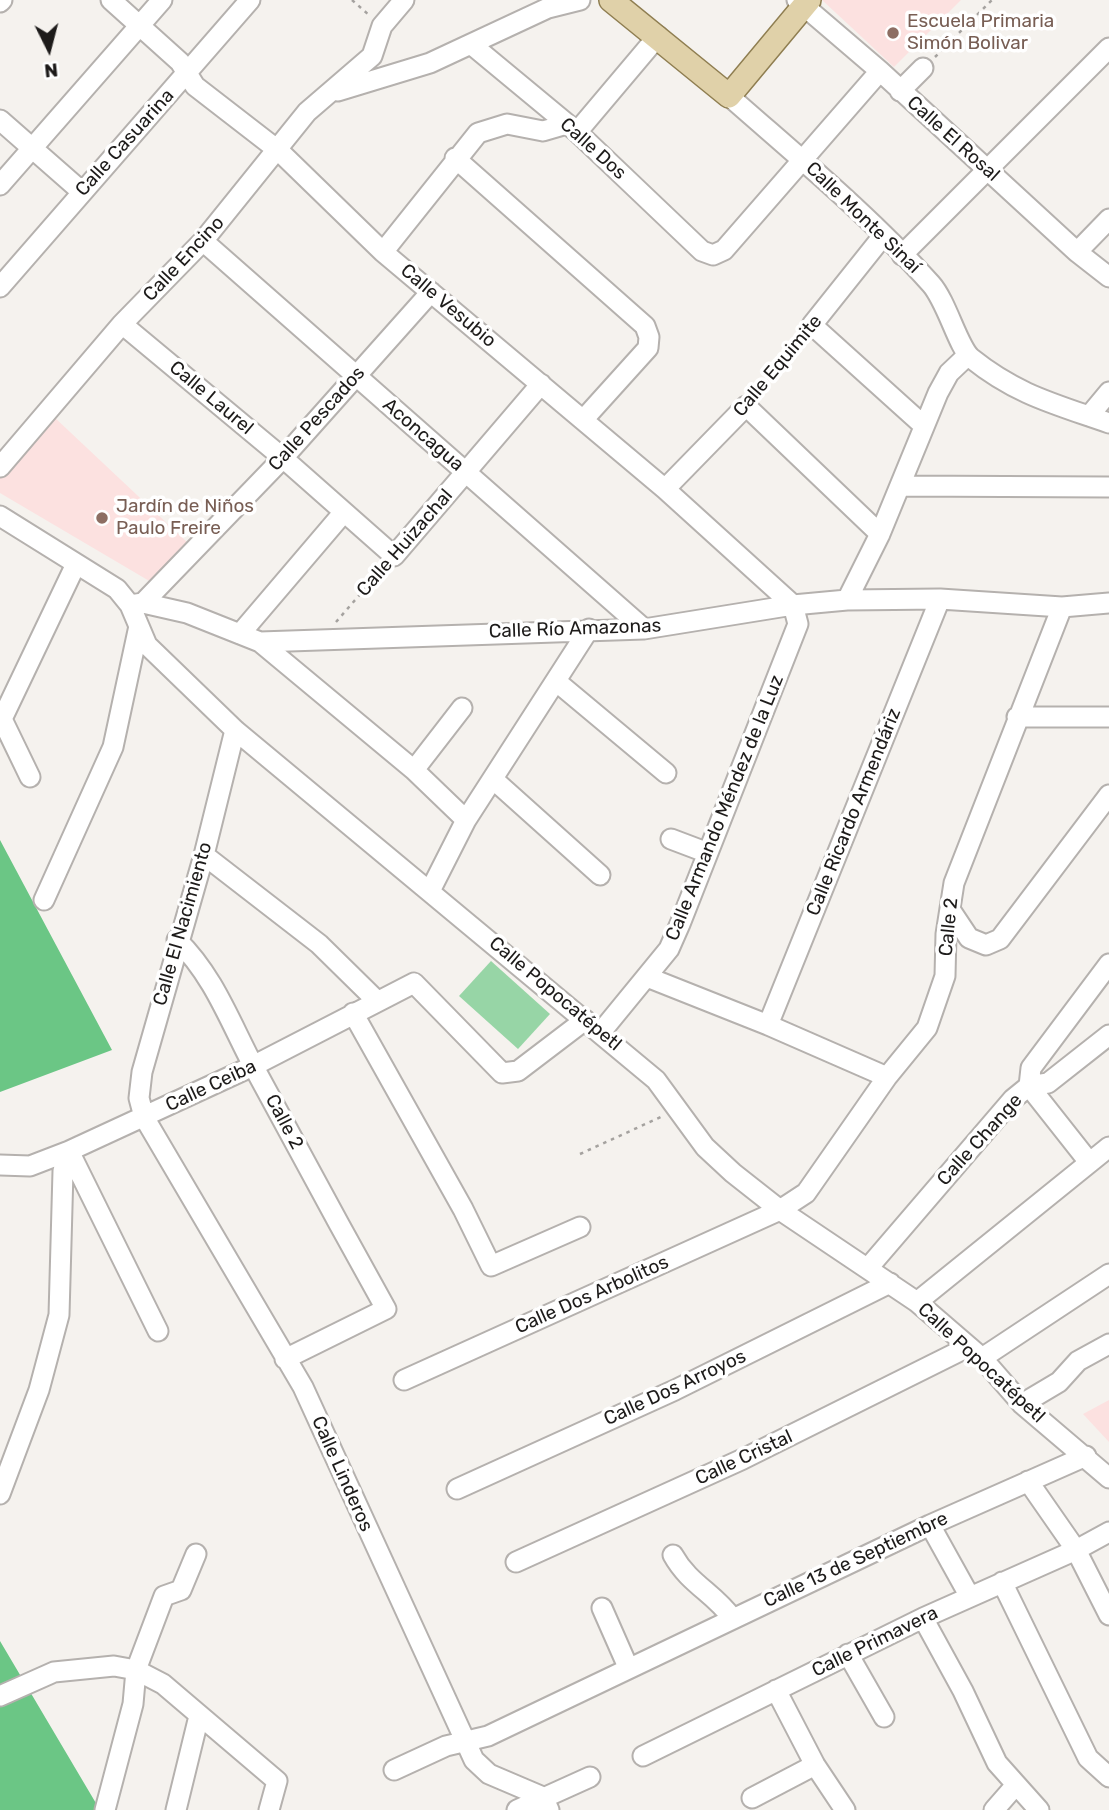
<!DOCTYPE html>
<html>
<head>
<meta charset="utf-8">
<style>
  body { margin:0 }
  #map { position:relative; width:1109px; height:1810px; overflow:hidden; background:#f5f2ee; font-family:Rubik,sans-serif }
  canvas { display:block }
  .north { position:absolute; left:14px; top:14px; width:70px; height:70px; -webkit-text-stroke:5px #fff; paint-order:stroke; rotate:174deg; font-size:19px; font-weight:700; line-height:28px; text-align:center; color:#1d1b1a }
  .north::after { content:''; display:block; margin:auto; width:24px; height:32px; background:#1d1b1a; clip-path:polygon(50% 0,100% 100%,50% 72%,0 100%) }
</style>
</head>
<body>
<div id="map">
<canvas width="1109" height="1810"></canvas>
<div class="north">N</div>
</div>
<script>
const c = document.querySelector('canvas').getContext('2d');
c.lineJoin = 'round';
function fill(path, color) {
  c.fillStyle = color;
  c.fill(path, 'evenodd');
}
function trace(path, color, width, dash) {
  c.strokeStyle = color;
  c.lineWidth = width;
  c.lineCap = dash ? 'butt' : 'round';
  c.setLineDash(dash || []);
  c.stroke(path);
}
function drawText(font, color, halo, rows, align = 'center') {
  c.font = font + ' Rubik,sans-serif';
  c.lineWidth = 7;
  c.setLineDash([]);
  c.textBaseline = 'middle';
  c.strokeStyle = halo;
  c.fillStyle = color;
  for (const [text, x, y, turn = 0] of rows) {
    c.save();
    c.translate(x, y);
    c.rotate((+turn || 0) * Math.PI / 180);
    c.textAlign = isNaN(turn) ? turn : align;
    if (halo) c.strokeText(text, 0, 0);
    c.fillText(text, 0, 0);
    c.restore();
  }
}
const education = new Path2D(`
  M822 0H961L894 67Z
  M53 416 188 543 151 582 0 493V476Z
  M1109 1400V1442L1083 1414Z`);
const green = new Path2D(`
  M491 961 550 1014 518 1049 459 996Z`);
const forest = new Path2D(`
  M0 840 112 1050 0 1092Z
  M0 1641 100 1810H0Z`);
const path = new Path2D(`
  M352 0 369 15
  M935 57 992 0
  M757 393 801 339
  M336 622 382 569
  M580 1154 663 1116`);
const minor = new Path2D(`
  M111 0 180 62 195 86 279 151 383 252 665 489 793 605 798 624 680 924 669 949 601 1032
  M797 0 880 71 1077 252 1109 277
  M0 2 2 0
  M472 45 577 132 702 251 713 255 724 250 880 71
  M338 91 430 63 548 8 580 0
  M900 91 923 68
  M729 96C797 156 870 216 931 284 947 302 958 347 971 358 1017 395 1055 404 1109 423
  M0 120 81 191
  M577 132 658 36
  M455 158 645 326 649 337 648 348 583 420
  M0 185 162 0
  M883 236 812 325 923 425
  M203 241 644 629
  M383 252 478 133 507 124 543 131 567 124
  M1077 252 1109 219
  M902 255 1109 48
  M0 287 250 0
  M122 324 283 458 394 556 541 384
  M1089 416 1109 392
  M0 467 122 324 203 241 307 112 372 56 382 26 404 0
  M900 486 1109 487
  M665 489 746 406 880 534
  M0 516 117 589 130 605 147 645 235 730 656 1080 705 1147 733 1173 780 1210 917 1302 982 1358 1022 1404 1109 1478
  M847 600 880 534 938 393 949 373 968 355
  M143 603 283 458 431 292
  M130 605 143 603 187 613 260 642 644 629 793 605 847 600 940 599 1062 607 1109 603
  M240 634 344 512
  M260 642 414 770 466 820
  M557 682 666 773
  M0 715 30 777
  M1017 717H1109
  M2 719 76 564
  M235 730 204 855 142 1072 139 1098 144 1117 303 1387 474 1760 489 1774 543 1797 549 1810
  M414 770 462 708
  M494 780 600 875
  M671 839 708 853
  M204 855 319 944 377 1001
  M430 891 466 820 589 629
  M44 900 113 747 139 626
  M951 911 969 938 986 945 1000 939 1109 795
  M177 940C215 977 231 1025 256 1071 299 1151 342 1230 386 1309L285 1359
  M647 977 768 1025 887 1077
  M353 1013 463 1209 491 1266 580 1227
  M768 1025 940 599
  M69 1151 158 1331
  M1089 1162 1029 1086 1031 1068 1109 964
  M0 1165 30 1166 69 1151 253 1066 414 983 502 1073 518 1071 585 1020
  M868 1268 1013 1099 1029 1086 1048 1083 1109 1035
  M917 1302 1109 1147
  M982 1358 1109 1274
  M404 1380 780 1210 806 1193 887 1077 927 1028 945 976 946 934 954 883 1062 607
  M1022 1404 1059 1382 1078 1361 1109 1344
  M1028 1481 1076 1550 1109 1615
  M457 1489 675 1390 890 1283
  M0 1494 39 1390 59 1315 63 1171 69 1151
  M930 1525 970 1597
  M673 1555C689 1584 714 1593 732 1618
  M516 1562 743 1459 968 1347
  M1002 1582 1088 1758 1109 1777
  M602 1608 628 1667
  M923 1618 963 1691 997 1763 1039 1810
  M848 1654 884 1717
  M776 1690 815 1765 845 1810
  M0 1696 54 1672 114 1666 136 1670 163 1684 277 1781 269 1810
  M643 1756 923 1618 1076 1550 1109 1532
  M394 1770 446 1746 488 1736 930 1525 1086 1456
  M752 1798 815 1765
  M105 1810 133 1704 136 1670 164 1596 181 1590 196 1554
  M176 1810 199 1716
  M517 1810 590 1777
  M994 1810 1015 1786`);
const major = new Path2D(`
  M611 0 729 96 809 0`);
const markers = [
  [893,33,7,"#8d6e63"],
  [102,518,7,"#8d6e63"]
];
const educationNames = [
  ["Escuela Primaria",907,22],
  ["Simón Bolivar",907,44],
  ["Jardín de Niños",116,507],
  ["Paulo Freire",116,529]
];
const streetNames = [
  ["Calle El Rosal",953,139,42],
  ["Calle Casuarina",125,143,-48],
  ["Calle Dos",593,149,42],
  ["Calle Monte Sinaí",863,218,44],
  ["Calle Encino",184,259,-47],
  ["Calle Vesubio",448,306,40],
  ["Calle Equimite",778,366,-50],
  ["Calle Laurel",211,398,40],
  ["Calle Pescados",317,419,-48],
  ["Aconcagua",423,435,41],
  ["Calle Huizachal",405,543,-49],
  ["Calle Río Amazonas",575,629,-2],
  ["Calle Armando Méndez de la Luz",725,808,-68],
  ["Calle Ricardo Armendáriz",854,812,-68],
  ["Calle El Nacimiento",183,924,-74],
  ["Calle 2",949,927,-84],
  ["Calle Popocatépetl",555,994,40],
  ["Calle Ceiba",211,1086,-25],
  ["Calle 2",284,1122,62],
  ["Calle Change",980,1140,-48],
  ["Calle Dos Arbolitos",592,1295,-24],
  ["Calle Popocatépetl",981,1363,43],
  ["Calle Dos Arroyos",675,1388,-25],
  ["Calle Cristal",744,1458,-25],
  ["Calle Linderos",342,1474,66],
  ["Calle 13 de Septiembre",856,1560,-25],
  ["Calle Primavera",875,1642,-26]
];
fill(education, '#fce1e0');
fill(green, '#97d5a6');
fill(forest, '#6bc685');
trace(minor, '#b5b1ae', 23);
trace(major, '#8f7e51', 26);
trace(path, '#a5a29f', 2.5, [3.5, 5]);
trace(minor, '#fff', 19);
trace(major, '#e0d1a9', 23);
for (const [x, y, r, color] of markers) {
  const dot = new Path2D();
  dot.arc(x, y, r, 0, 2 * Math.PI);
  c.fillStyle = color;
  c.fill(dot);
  trace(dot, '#fff', 2.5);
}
drawText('19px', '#785e54', '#fff', educationNames, 'left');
drawText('19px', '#1d1b1a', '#fff', streetNames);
</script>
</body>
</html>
